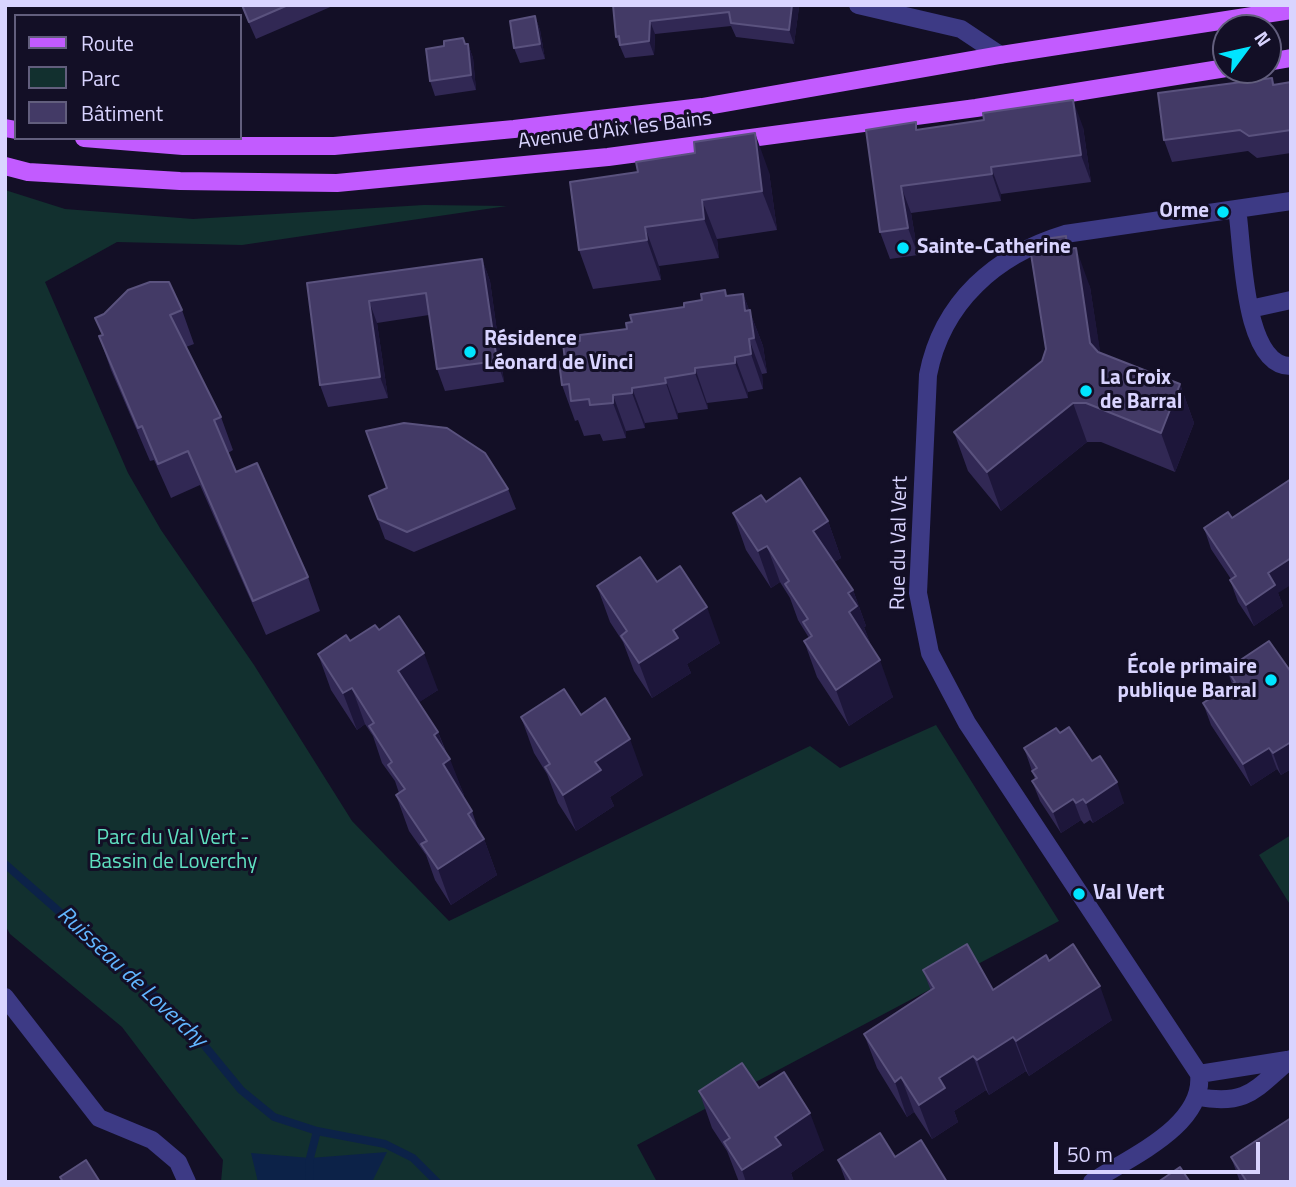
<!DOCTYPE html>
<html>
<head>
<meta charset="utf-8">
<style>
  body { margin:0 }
  #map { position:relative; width:1296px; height:1187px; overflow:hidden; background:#130f26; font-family:"Titillium Web",sans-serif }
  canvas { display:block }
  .frame { position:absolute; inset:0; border:7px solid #d9d4ff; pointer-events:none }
  .legend { position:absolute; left:14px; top:14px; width:228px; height:126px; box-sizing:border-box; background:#130f26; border:2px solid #625e7d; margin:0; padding:9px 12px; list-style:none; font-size:21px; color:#d9d4ff }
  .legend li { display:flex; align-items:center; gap:14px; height:35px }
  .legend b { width:35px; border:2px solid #625e7d }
  .north { position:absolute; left:1212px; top:14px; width:70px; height:70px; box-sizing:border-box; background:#130f26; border:2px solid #625e7d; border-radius:50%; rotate:57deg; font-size:19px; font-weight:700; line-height:28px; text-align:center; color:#d9d4ff }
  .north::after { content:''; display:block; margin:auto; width:24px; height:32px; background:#00e5ff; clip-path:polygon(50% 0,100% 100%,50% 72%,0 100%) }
  .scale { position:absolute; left:1054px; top:1142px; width:206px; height:32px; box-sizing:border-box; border:4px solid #d9d4ff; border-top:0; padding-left:9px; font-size:21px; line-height:24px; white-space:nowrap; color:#d9d4ff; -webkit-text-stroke:5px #130f26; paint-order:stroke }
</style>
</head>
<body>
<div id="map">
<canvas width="1296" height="1187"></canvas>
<div class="frame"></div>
<ul class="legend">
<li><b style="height:9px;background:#c25bff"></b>Route</li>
<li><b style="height:19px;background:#12302f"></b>Parc</li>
<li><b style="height:19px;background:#433a66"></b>Bâtiment</li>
</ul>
<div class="north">N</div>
<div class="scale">50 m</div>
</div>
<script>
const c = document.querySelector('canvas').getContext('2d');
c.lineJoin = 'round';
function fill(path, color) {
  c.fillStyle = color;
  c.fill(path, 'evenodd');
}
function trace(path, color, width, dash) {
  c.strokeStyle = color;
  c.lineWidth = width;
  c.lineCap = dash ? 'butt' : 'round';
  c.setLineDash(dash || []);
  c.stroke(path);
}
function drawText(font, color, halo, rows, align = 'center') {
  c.font = font + ' "Titillium Web",sans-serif';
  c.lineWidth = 6;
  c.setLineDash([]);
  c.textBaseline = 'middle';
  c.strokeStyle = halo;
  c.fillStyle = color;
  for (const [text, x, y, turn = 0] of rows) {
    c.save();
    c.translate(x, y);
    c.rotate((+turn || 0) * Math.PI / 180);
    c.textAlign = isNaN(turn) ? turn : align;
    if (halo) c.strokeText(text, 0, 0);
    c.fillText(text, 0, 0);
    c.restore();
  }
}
const green = new Path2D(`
  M5 190 65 209 193 219 424 205 507 206 242 245 117 242 45 282 128 473 161 530 254 665 352 821 449 921 810 746 840 768 936 725 1059 921 637 1145 657 1182H221L223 1160 122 1027 10 934 5 925Z
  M1291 835V906L1259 855Z`);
const water = new Path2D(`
  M387 1152 372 1182H258L251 1153 310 1158Z`);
const stream = new Path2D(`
  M5 864 186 1023 241 1090 274 1117 317 1131 385 1144 413 1158 437 1182
  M309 1182 310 1158 317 1131`);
const minor = new Path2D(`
  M858 5 961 29 1000 55
  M1237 209C1243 244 1242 367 1291 366
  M1250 309 1291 300
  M5 997 99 1118 152 1140 178 1162 187 1182
  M1199 1074 1287 1060
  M1198 1097C1248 1106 1255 1089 1291 1059
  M1092 1182C1129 1157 1205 1126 1199 1074L967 723 930 653 918 593 928 375C942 302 996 255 1065 234L1291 201`);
const primary = new Path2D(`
  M1268 62 1291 58
  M5 128 16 130
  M84 138 183 146H334L514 129 702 107 1000 55 1291 10
  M5 166 28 172 180 181 337 183 608 157 976 108 1226 68`);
const wall = new Path2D(`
  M241 5H335L256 39Z
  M613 5 799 7 794 44 736 37 731 26 655 34 654 55 625 58 616 37Z
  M535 16 540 30 545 59 520 63 514 48Z
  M466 44H468L473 58 476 90 435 96 430 81Z
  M1272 78 1275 85 1291 82V153L1257 158 1248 151 1172 162 1164 140Z
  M1083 127 1091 182 1001 194V201L911 213 918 255 890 259 880 232 918 129Z
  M769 172 777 230 717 239 719 258 659 266 661 280 593 289 579 250Z
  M1070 248 1090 287 1100 353 1180 384 1194 423 1175 472 1101 442H1087L1001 511 968 471 954 432 1042 361 1046 349Z
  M482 259 490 281 504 382 445 391 437 369 429 315 377 323 388 398 328 407 320 385 307 283Z
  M743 294 763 346 767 373 762 374 763 389 748 392V398L707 403 708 409 678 413V419L645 423V428L626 431V438L603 441 600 434 584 436 578 420 575 421 562 385 565 361 580 341 627 329 632 322 684 307 702 300Z
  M182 310 194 344 186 347 221 417 233 450 228 453 236 472 308 577 320 611 266 635 200 485 171 498 154 460 150 461 111 370 99 336 102 335 95 318Z
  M508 489 516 509 414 552 385 539 369 496Z
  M733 513 828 521 841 558 834 562 853 590 866 626 864 627 870 643H869L893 697 849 726 817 677 804 641 809 638 798 620 790 598 780 582 771 588 746 550Z
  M1232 518 1278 593 1283 606 1254 626 1238 602 1230 580 1231 579 1211 549 1204 528Z
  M657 582 720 643 687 664 691 673 652 698 634 671 623 642 610 622 597 586Z
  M379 630 438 690 419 702 438 732 464 795 462 796 472 811 479 832 484 839 497 875 451 905 435 880 426 855 409 831 396 795 399 793 395 781 382 763 373 736 365 724 357 730 331 690 318 654Z
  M1227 669 1291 672V769L1281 775 1277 769 1251 786 1211 725 1203 703 1232 684Z
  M581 715 643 775 610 797 614 806 576 831 558 803 547 774 534 753 521 717Z
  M1060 733 1092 761 1124 803 1093 823 1090 820 1084 824 1081 820 1061 833 1040 801 1032 781 1035 779 1032 771 1024 748Z
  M1049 961 1112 1020 1029 1076 1026 1071 989 1095 986 1090 954 1111 958 1122 932 1139 914 1112 907 1117 877 1068 864 1034 931 991 923 970 993 990Z
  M759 1088 824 1150 791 1173 794 1182H739L727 1151 712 1128 699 1091Z
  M895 1157 947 1182H846L838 1160Z
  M1231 1157 1291 1182H1240Z`);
const shadedWall = new Path2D(`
  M792 5H798L799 7 794 44 789 30Z
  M535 16 540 30 545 59 540 44Z
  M650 21 655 34 654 55 649 41Z
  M463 38 469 54 468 44 473 58 476 90 471 75Z
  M1073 100 1083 127 1091 182 1081 155Z
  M755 133 769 172 777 230 762 191Z
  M991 167 1001 194V201L992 174Z
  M901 186 911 213 918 255 908 228Z
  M702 200 717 239 719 258 704 219Z
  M645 227 659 266 661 280 647 240Z
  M1076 248 1090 287 1105 382 1090 343Z
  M482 259 490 281 504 382 497 361Z
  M743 294 763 346 767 373 745 311Z
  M369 301 377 323 388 398 380 377Z
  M749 339 762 374 763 389 751 354Z
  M735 357 748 392V398L735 363Z
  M695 368 707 403 708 409 695 373Z
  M665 378 678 413V419L666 383Z
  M1180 384 1194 423 1175 472 1161 433Z
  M632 388 645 423V428L632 393Z
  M613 395 626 431V438L613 403Z
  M1073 403 1087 442 1001 511 987 472Z
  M828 521 841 558 826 567 813 531Z
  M767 546 780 582 771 588 758 551Z
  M1291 558V585L1278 593 1283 606 1254 626 1246 605 1268 573Z
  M853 590 866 626 864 627 870 643 862 648 849 612 848 593Z
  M707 607 720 643 687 664 691 673 652 698 639 663 673 630Z
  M424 653 438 690 412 707 398 671Z
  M880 660 893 697 849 726 836 690Z
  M352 688 365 724 357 730 343 693Z
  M438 732 448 760 450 759 464 795 456 800 443 764 434 735Z
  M630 739 643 775 610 797 614 806 576 831 563 795 595 762Z
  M1291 742V769L1281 775 1273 753Z
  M1269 748 1277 769 1251 786 1243 764Z
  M1117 782 1124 803 1093 823 1086 803Z
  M1073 799 1081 820 1061 833 1053 812Z
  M484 839 497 875 451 905 438 869Z
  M1100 986 1112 1020 1029 1076 1016 1041Z
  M1013 1037 1026 1071 989 1095 977 1060Z
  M973 1056 986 1090 954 1111 958 1122 932 1139 919 1105 939 1078Z
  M901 1077 914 1112 907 1117 895 1082Z
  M810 1113 824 1150 791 1173 794 1182H746L742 1170 775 1137Z`);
const building = new Path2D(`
  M242 5H288L249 22Z
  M613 5H792L789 30 731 23 729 12 650 21 649 41 620 45 619 36 616 37Z
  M535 16 540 44 514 48 510 21Z
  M463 38 465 44H468L471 75 430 81 426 49 444 46V41Z
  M1272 78 1273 85 1291 82V130L1249 136 1240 130 1164 140 1158 93Z
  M1073 100 1081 155 991 167 992 174 901 186 908 228 880 232 866 130 916 122V130L984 120 983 113Z
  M755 133 762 191 702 200 704 219 645 227 647 240 579 250 570 182 638 172 636 162 695 153 694 142Z
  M1066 236 1067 249 1076 248 1090 343 1098 352 1180 384 1161 433 1086 403H1073L987 472 954 432 1042 361 1046 349 1031 254 1047 252 1045 239Z
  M482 259 497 361 437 369 426 293 369 301 380 377 320 385 307 283Z
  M150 282H169L182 310 170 315 221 417 214 420 236 472 257 463 308 577 253 601 188 451 158 464 142 426 138 428 99 336 103 335 95 318 104 314 128 290Z
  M725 290 726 296 743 294 745 311 750 310 754 338 749 339 751 354 735 357V363L695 368V373L665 378 666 383 632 388V393L613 395V403L590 405 589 399 571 401 569 384 562 385 559 362 565 361 563 343 580 341V335L627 329 626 323 632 322 630 315 684 307V303L702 300 701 294Z
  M404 423 447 428 485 453 508 489 407 532 378 519 369 496 387 488 366 431Z
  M800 478 828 521 813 531 853 590 848 593 857 606 849 612 880 660 836 690 804 641 812 636 803 622 808 619 785 584 789 581 767 546 758 551 733 513 761 495 766 502Z
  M1291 479V558L1268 573 1275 585 1246 605 1230 580 1236 576 1204 528 1228 512 1232 518Z
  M640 557 657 582 680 566 707 607 673 630 678 638 639 663 621 636 627 631 597 586Z
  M399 616 424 653 398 671 438 732 434 735 450 759 443 764 472 811 468 814 484 839 438 869 421 844 427 841 396 795 405 789 388 765 392 762 369 726 374 723 352 688 343 693 318 654 346 635 350 641 375 625 379 630Z
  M1269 641 1291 672V742L1273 753 1269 748 1243 764 1203 703 1235 682 1227 669Z
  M564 689 581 715 605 698 630 739 595 762 601 770 563 795 545 767 550 764 521 717Z
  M1069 727 1092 761 1100 756 1117 782 1086 803 1083 799 1076 803 1073 799 1053 812 1032 781 1037 778 1032 771 1037 768 1024 748 1056 728 1060 733Z
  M967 944 993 990 1046 955 1049 961 1073 944 1100 986 1016 1041 1013 1037 977 1060 973 1056 939 1078 945 1088 919 1105 901 1077 895 1082 864 1034 934 988 923 970Z
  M742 1063 759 1088 784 1072 810 1113 775 1137 781 1145 742 1170 724 1142 730 1138 699 1091Z
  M1291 1118V1182H1247L1231 1157Z
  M880 1133 895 1157 921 1140 947 1182H852L838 1160Z
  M86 1160 100 1182H63L60 1177Z
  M1180 1167 1190 1182H1158Z`);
const markers = [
  [1223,212,7,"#00e5ff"],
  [903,248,7,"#00e5ff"],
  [470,352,7,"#00e5ff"],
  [1086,391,7,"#00e5ff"],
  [1271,680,7,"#00e5ff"],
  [1079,894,7,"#00e5ff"]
];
const streetNames = [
  ["Avenue d'Aix les Bains",615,131,-7],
  ["Rue du Val Vert",900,543,-89]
];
const poiNames = [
  ["Orme",1209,212,"right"],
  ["Sainte-Catherine",917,248],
  ["Résidence",484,340],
  ["Léonard de Vinci",484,364],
  ["La Croix",1100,379],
  ["de Barral",1100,403],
  ["École primaire",1257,668,"right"],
  ["publique Barral",1257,692,"right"],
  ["Val Vert",1093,894]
];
const parkNames = [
  ["Parc du Val Vert -",173,839],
  ["Bassin de Loverchy",173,863]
];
const waterNames = [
  ["Ruisseau de Loverchy",131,978,43]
];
fill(green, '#12302f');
fill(water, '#0c2248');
trace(stream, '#0c2248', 8);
trace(minor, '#3d3a85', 18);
trace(primary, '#c25bff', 18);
fill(wall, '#312854');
fill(shadedWall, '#1d163a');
fill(building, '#433a66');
trace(building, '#5a527e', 2);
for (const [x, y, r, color] of markers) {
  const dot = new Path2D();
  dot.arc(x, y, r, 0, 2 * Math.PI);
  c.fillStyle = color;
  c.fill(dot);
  trace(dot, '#130f26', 2.5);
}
drawText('21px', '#d9d4ff', '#130f26', streetNames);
drawText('bold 21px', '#d9d4ff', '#130f26', poiNames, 'left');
drawText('21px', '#5fe0c0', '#130f26', parkNames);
drawText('italic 23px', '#62b6ff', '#130f26', waterNames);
</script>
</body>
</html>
